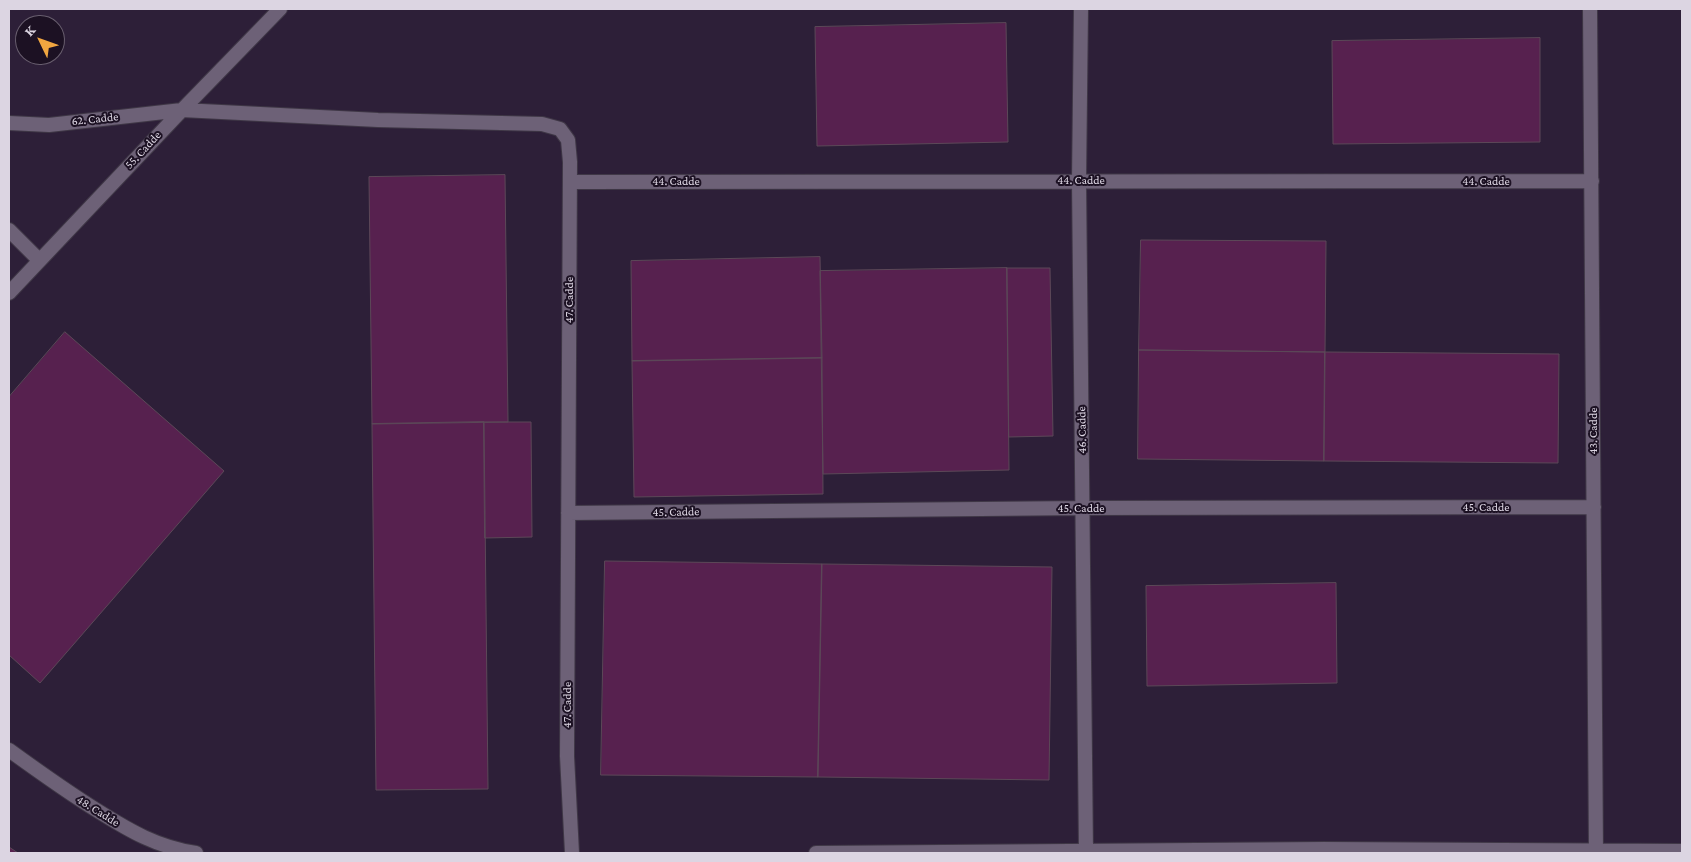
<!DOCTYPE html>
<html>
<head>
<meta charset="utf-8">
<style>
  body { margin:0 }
  #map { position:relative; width:1691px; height:862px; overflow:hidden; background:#251a2d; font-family:"Crimson Pro",serif }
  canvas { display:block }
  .frame { position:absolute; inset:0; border:10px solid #dcd5e2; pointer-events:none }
  .north { position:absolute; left:15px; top:15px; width:50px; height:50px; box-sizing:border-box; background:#1c1123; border:1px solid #695f6f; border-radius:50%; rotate:312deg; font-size:14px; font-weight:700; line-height:20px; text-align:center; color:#dcd5e2 }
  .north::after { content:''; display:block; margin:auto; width:18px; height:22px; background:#f1a640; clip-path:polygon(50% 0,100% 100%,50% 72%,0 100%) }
</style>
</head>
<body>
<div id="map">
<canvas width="1691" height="862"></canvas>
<div class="frame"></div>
<div class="north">K</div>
</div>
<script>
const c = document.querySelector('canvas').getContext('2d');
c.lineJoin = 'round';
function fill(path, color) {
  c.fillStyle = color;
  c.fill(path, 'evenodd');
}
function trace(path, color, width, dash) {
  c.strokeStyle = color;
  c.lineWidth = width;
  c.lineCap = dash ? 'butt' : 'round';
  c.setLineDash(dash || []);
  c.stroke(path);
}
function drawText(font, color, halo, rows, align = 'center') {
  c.font = font + ' "Crimson Pro",serif';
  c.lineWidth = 4;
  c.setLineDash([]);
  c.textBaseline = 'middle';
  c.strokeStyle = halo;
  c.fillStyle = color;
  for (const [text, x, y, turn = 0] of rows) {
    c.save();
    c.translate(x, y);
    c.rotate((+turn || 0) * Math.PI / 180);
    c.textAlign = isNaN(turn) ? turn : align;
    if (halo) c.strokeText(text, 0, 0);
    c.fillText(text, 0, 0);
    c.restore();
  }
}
const built = new Path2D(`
  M9 9H1682V853H9ZM25 25H55V55H25Z`);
const building = new Path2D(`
  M1006 23 1008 142 817 146 815 27Z
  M1540 38V142L1333 144 1332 41Z
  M505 175 508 422 372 424 369 177Z
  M1141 240 1326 241 1325 352 1139 350Z
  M820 257 822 358 632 361 631 261Z
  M1007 268H1050L1053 436 1009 437Z
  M1007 268 1009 470 823 474 820 271Z
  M65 332 224 471 40 683 9 655V397Z
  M1139 350 1325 352 1324 461 1138 459Z
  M1325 352 1559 354 1558 463 1324 461Z
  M822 358 823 494 634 497 632 361Z
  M484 422H531L532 537 485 538Z
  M484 422 488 789 376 790 372 424Z
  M605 561 822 564 818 777 601 775Z
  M822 564 1052 567 1049 780 818 777Z
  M1336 583 1337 683 1147 686 1146 586Z
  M9 847 18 853H9Z`);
const minor = new Path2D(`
  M1081 9 1079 181 1086 853
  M1590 9 1596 853
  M9 123 49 125 182 110 378 120 542 124 560 129 568 140 570 162 567 756 572 853
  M570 182 1592 181
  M9 230 39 260
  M9 293 182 110 280 9
  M568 513 1083 508 1594 507
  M9 750C38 771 67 792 98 811 130 831 157 847 196 853
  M816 853 1324 849 1682 851`);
const streetNames = [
  ["62. Cadde",95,119,-6],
  ["55. Cadde",143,150,-47],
  ["44. Cadde",1081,180],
  ["44. Cadde",676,181],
  ["44. Cadde",1486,181],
  ["47. Cadde",569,300,-90],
  ["46. Cadde",1082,430,-91],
  ["43. Cadde",1593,431,-90],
  ["45. Cadde",1486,507],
  ["45. Cadde",1081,508],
  ["45. Cadde",676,512,-1],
  ["47. Cadde",567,705,-90],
  ["48. Cadde",98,811,32]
];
fill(built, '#2d1f38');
fill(building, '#57214f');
trace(building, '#5c4858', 1);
trace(minor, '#3f3746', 16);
trace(minor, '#6d6177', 14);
drawText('12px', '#dcd5e2', '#1c1123', streetNames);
</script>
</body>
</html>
